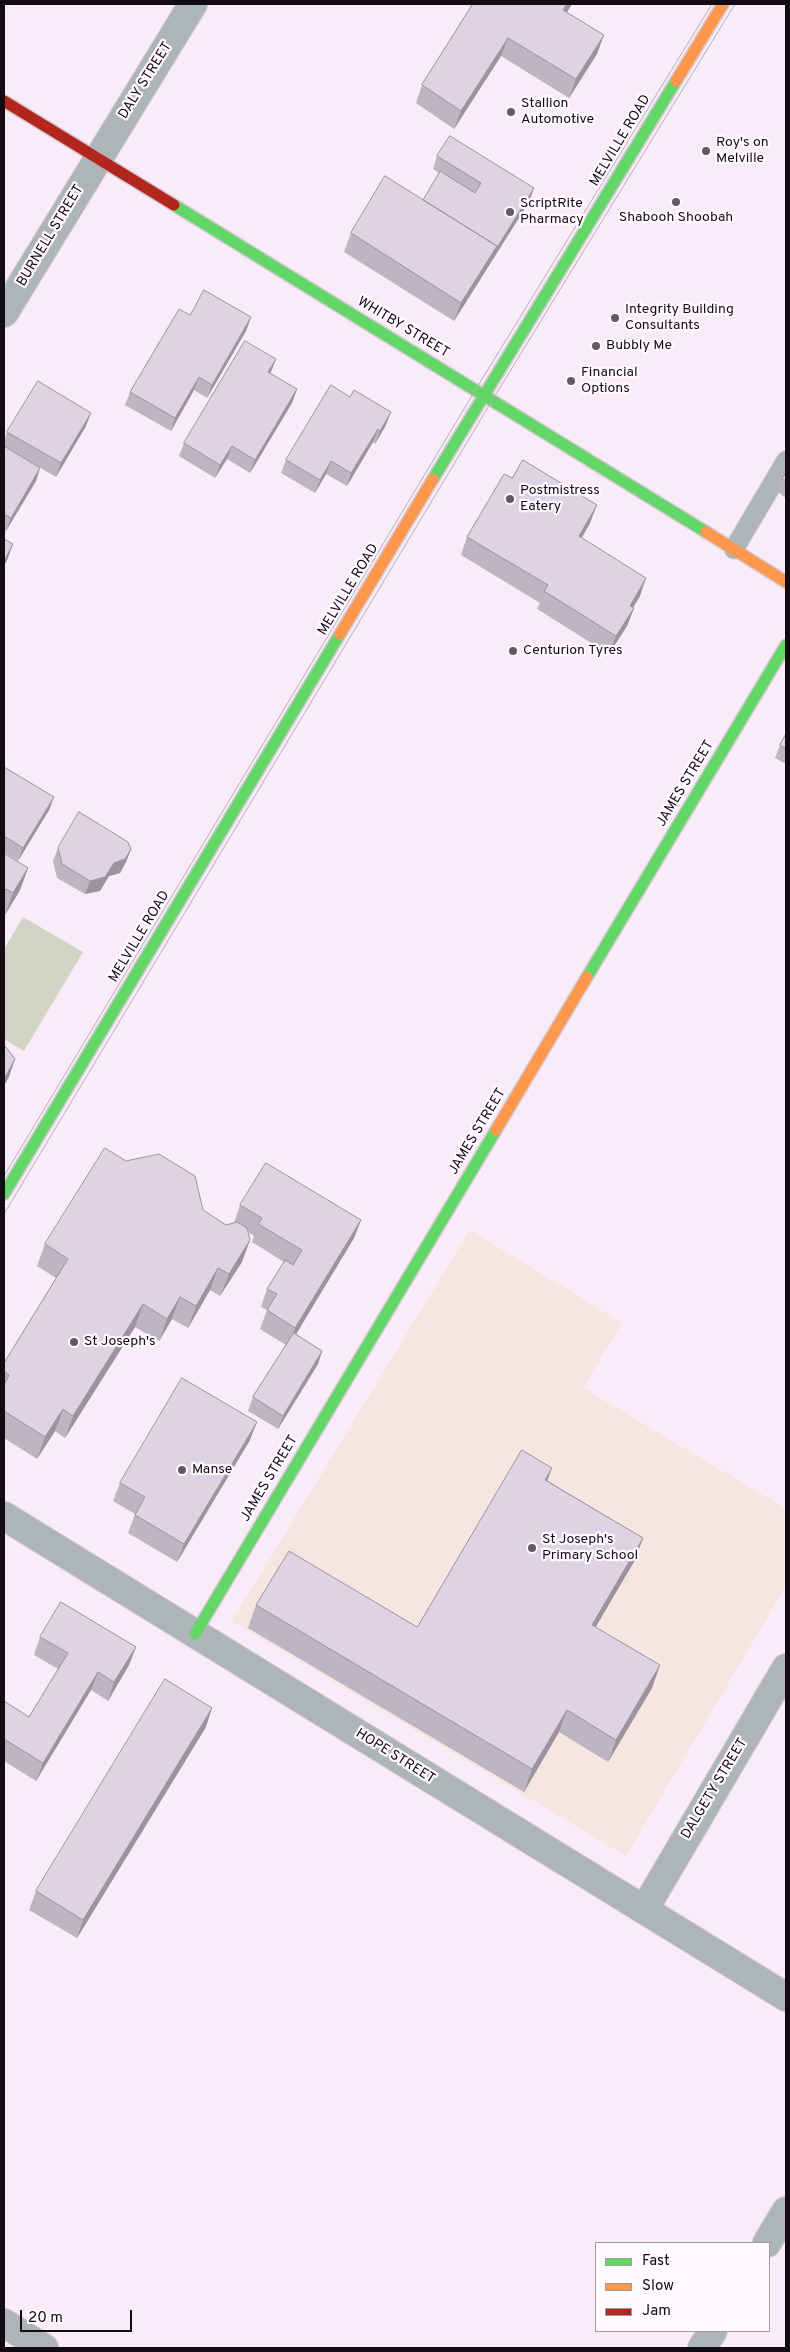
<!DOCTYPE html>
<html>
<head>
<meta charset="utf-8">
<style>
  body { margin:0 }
  #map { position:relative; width:790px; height:2352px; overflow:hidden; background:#f9ebf7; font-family:Overpass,sans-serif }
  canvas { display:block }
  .frame { position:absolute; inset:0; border:5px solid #130b12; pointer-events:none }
  .legend { position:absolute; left:595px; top:2242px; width:175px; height:90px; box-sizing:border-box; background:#fffaff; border:1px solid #a19aa0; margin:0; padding:6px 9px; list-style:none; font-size:15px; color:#130b12 }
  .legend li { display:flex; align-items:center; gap:10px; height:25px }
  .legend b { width:25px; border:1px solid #a19aa0 }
  .scale { position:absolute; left:20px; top:2310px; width:112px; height:22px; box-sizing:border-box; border:2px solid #130b12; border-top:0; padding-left:6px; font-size:15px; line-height:18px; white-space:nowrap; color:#130b12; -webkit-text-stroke:4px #fffaff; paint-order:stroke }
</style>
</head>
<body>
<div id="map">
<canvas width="790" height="2352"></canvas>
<div class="frame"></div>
<ul class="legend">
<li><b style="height:6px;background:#63d668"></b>Fast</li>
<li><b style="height:6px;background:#ff974d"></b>Slow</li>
<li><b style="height:6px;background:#b3261e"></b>Jam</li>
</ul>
<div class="scale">20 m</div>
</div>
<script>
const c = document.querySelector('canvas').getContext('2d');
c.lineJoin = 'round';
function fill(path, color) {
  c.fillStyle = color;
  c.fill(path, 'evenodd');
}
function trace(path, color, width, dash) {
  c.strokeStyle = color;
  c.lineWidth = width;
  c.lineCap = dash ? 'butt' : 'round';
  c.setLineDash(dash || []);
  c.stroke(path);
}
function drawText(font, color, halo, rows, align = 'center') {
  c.font = font + ' Overpass,sans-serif';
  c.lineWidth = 4.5;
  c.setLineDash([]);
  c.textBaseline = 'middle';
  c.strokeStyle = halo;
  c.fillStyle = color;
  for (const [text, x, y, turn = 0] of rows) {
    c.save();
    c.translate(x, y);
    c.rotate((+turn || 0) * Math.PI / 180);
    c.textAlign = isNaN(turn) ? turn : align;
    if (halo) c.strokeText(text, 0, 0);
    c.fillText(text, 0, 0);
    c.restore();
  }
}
const education = new Path2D(`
  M470 1230 622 1323 583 1388 786 1509V1586L626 1856 232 1621Z`);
const green = new Path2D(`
  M23 917 83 952 24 1051 4 1039V949Z`);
const lane = new Path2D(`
  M734 549 786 461`);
const street = new Path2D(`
  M4 313 193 4
  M4 1516 786 1997
  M644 1910 786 1668
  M767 2243 786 2211
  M4 2323 44 2348
  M702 2348 713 2331`);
const fast = new Path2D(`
  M174 205 706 532
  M433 479 676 81
  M587 977 786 645
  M4 1194 340 634
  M195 1634 496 1130`);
const slow = new Path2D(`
  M676 81 723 4
  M706 532 786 582
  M340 634 433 479
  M496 1130 587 977`);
const jam = new Path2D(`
  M4 101 174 205`);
const tram = new Path2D(`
  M4 1176 476 389 712 4
  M4 1214 493 399 735 4`);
const wall = new Path2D(`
  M473 4H572L567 12 597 54 569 98 501 56 454 129 416 103 422 85Z
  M437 156 534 188 529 202 454 321 344 252 351 233 423 200 439 173 433 169Z
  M190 315 251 317 246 331 207 398 194 390 171 431 125 405 130 392Z
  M270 374 297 389 292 403 250 473 227 459 215 478 179 456 184 443Z
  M386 425 375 444 373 442 347 486 326 474 315 493 281 473 286 460Z
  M86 426 56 477 4 446V442L7 432Z
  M4 446 40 468 36 481 6 531 4 530Z
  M786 473V498L778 492 782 479Z
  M590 523 582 538 640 596 633 608H634L627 626 609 654 537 609 540 603 461 555 467 537Z
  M786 734V764L775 758 780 745Z
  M4 767 54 797 49 810 18 861 4 852Z
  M58 848 131 849 126 862 120 873 109 876 100 891 85 894 57 878 53 861Z
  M4 853 28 868 20 890 5 915 4 914Z
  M240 1205 361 1220 354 1238 296 1334 322 1351 318 1364 278 1429 248 1411 253 1397 286 1345 260 1329 267 1310 261 1307 267 1289 284 1262 252 1242 254 1236 248 1232 242 1262 220 1296 210 1290 188 1328 172 1319 159 1341 135 1327 65 1438 55 1431 37 1459 4 1438V1363L56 1278 37 1266 45 1244 203 1210 226 1225 234 1223Z
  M250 1440 177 1562 128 1533 135 1514 113 1501 120 1483Z
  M548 1481 643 1538 635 1560 595 1627 652 1688 608 1762 559 1732 524 1792 248 1628 256 1605 417 1627Z
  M40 1637 136 1647 129 1665 108 1701 91 1690 36 1781 4 1761V1701L29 1717 58 1669 34 1655Z
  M206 1727 77 1938 29 1910 36 1891Z`);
const shadedWall = new Path2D(`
  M567 4H572L557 28 563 10Z
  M604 35 597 54 569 98 576 79Z
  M508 38 501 56 454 129 461 111Z
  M534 188 529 202 454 321 461 303Z
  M251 317 246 331 207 398 212 385Z
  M276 359 271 372 263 386 268 372Z
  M199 377 194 390 171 431 175 418Z
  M297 389 292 403 250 473 255 460Z
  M391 412 386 425 375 444 380 431Z
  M91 413 86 426 56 477 61 463Z
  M378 429 373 442 347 486 351 473Z
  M232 446 227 459 215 478 220 465Z
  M331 461 326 474 315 493 320 480Z
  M40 468 36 481 6 531 11 518Z
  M597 505 590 523 572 554 579 536Z
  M13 544 8 558 4 566V561Z
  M646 578 640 596 623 624 630 606Z
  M634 608 627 626 609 654 616 636Z
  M54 797 49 810 18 861 23 848Z
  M131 849 126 862 120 873 109 876 100 891 85 894 90 881Z
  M28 868 20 890 5 915 13 893Z
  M15 1059 9 1077 4 1086V1079Z
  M361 1220 354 1238 289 1346 295 1328Z
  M250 1240 242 1262 220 1296 229 1274Z
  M218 1268 210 1290 188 1328 196 1306Z
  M180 1297 172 1319 159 1341 167 1319Z
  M143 1304 135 1327 65 1438 73 1416Z
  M322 1351 318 1364 278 1429 283 1416Z
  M63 1409 55 1431 37 1459 45 1437Z
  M257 1422 250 1440 177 1562 184 1544Z
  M552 1468 544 1490 545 1480Z
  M643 1538 635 1560 584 1647 592 1625Z
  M136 1647 129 1665 108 1701 114 1682Z
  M660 1665 652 1688 608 1762 616 1740Z
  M98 1672 91 1690 36 1781 43 1763Z
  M212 1708 206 1727 77 1938 83 1920Z
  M567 1710 559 1732 524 1792 532 1769Z`);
const building = new Path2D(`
  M473 4H567L563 10 604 35 576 79 508 38 461 111 422 85Z
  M450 136 534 188 495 251 497 246 423 200 440 171 475 193 481 183 437 156Z
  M385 176 497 246 461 303 351 233Z
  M204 290 251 317 212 385 199 377 175 418 130 392 179 309 190 315Z
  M245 341 276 359 268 372 297 389 255 460 232 446 220 465 184 443Z
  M38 381 91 413 61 463 7 432Z
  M331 385 350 397 354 390 391 412 380 431 378 429 351 473 331 461 320 480 286 460Z
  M4 446 40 468 11 518 4 514Z
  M523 460 597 505 579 536 646 578 630 606 634 608 616 636 544 591 548 585 467 537 504 474 512 478Z
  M786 473V481L782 479Z
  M4 539 13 544 4 561Z
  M786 734V749L780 745Z
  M4 767 54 797 23 848 4 836Z
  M79 812 128 842 131 849 125 859 114 863 105 877 90 881 62 864 58 848Z
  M4 853 28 868 13 893 6 889 4 893Z
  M4 1046 6 1047 15 1059 4 1079Z
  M105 1148 126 1161 159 1154 195 1176 203 1210 226 1225 237 1222 247 1228 250 1240 229 1274 218 1268 196 1306 180 1297 167 1319 143 1304 73 1416 63 1409 45 1437 4 1411V1385L9 1375 4 1371V1363L68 1259 45 1244Z
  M266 1163 361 1220 295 1328 267 1310 277 1294 267 1289 285 1260 293 1265 302 1250 258 1224 262 1218 240 1205Z
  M294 1333 322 1351 283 1416 253 1397Z
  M182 1378 257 1422 184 1544 135 1515 145 1497 120 1483Z
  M522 1450 552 1468 545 1480 643 1538 592 1625 660 1665 616 1740 567 1710 532 1769 256 1605 289 1551 417 1627Z
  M61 1602 136 1647 114 1682 98 1672 43 1763 4 1739V1701L29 1717 68 1653 40 1637Z
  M165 1679 212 1708 83 1920 36 1891Z`);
const markers = [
  [511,112,5,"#645962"],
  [706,151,5,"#645962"],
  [676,202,5,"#645962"],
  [510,212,5,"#645962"],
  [615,318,5,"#645962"],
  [596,346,5,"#645962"],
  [571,381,5,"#645962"],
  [510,499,5,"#645962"],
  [513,651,5,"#645962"],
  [74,1342,5,"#645962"],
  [182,1470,5,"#645962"],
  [532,1548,5,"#645962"]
];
const streetNames = [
  ["DALY STREET",146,81,-58],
  ["MELVILLE ROAD",621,141,-59],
  ["BURNELL STREET",51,236,-59],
  ["WHITBY STREET",403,328,31],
  ["MELVILLE ROAD",349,590,-59],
  ["JAMES STREET",686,784,-59],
  ["MELVILLE ROAD",140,937,-59],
  ["JAMES STREET",478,1132,-59],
  ["JAMES STREET",270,1479,-59],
  ["HOPE STREET",395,1757,32],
  ["DALGETY STREET",715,1789,-59]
];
const poiNames = [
  ["Stallion",521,104],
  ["Automotive",521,120],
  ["Roy's on",716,143],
  ["Melville",716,159],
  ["ScriptRite",520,204],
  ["Pharmacy",520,220],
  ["Shabooh Shoobah",676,218,"center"],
  ["Integrity Building",625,310],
  ["Consultants",625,326],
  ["Bubbly Me",606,346],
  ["Financial",581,373],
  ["Options",581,389],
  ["Postmistress",520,491],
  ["Eatery",520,507],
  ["Centurion Tyres",523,651],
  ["St Joseph's",84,1342],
  ["Manse",192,1470],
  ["St Joseph's",542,1540],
  ["Primary School",542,1556]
];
fill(education, '#f5e6e2');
fill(green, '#d0d5c6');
trace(lane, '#d3c8d2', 21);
trace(street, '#d3c8d2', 30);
trace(fast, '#d3c8d2', 14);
trace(slow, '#d3c8d2', 14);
trace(jam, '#d3c8d2', 14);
trace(lane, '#adb5b6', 19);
trace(street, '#adb5b6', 28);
trace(fast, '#63d668', 11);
trace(slow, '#ff974d', 11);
trace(jam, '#b3261e', 11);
trace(tram, '#b3b2b6', 1);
fill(wall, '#beb5c3');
fill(shadedWall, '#9b949f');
fill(building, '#ddd3e3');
trace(building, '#9b949f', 1);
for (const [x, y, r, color] of markers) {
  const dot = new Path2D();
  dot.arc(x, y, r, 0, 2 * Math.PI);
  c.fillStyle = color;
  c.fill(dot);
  trace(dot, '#fffaff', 2);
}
drawText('14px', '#130b12', '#fffaff', streetNames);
drawText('14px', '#130b12', '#fffaff', poiNames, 'left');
</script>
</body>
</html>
